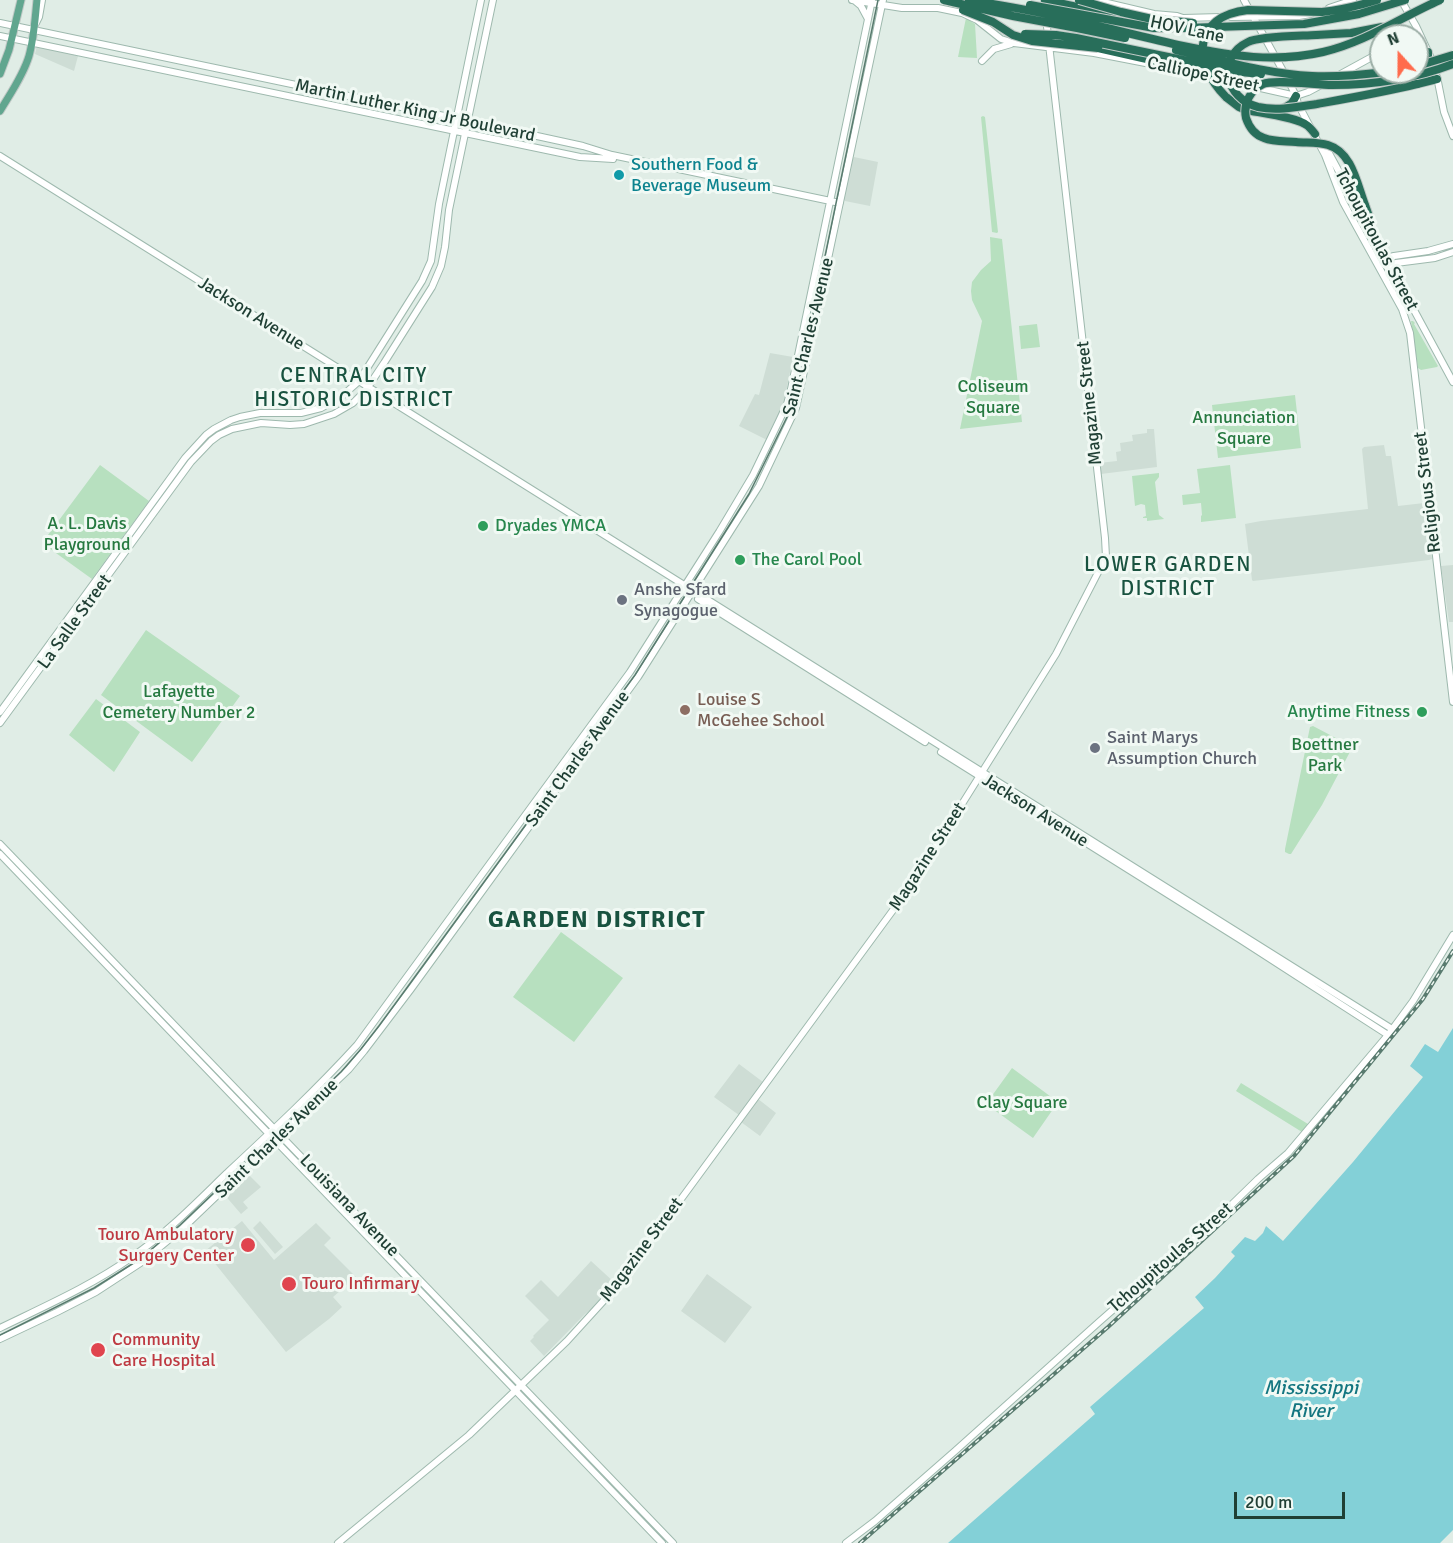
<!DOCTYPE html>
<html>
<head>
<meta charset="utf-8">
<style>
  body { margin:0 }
  #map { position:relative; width:1453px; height:1543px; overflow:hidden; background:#e0ede6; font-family:Signika,sans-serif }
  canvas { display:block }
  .north { position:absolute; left:1369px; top:24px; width:60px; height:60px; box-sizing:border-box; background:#f1f9f4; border:2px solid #9dafa7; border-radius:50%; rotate:339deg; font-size:16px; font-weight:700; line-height:24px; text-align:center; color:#1f3f34 }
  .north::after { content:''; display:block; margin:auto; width:21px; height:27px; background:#ff6b4c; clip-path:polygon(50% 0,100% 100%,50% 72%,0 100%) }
  .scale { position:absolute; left:1234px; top:1492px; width:111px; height:27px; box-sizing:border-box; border:3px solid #1f3f34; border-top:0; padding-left:8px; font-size:18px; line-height:21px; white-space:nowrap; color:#1f3f34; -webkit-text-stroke:4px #f1f9f4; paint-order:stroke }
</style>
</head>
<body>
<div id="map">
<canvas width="1453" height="1543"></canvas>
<div class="north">N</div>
<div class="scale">200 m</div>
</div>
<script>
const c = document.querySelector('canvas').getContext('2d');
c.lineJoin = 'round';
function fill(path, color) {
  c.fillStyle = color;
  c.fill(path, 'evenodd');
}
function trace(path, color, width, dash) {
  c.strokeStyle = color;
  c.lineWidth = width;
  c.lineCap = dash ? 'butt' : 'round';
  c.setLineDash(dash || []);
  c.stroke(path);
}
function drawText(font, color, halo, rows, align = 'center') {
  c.font = font + ' Signika,sans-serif';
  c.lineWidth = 6;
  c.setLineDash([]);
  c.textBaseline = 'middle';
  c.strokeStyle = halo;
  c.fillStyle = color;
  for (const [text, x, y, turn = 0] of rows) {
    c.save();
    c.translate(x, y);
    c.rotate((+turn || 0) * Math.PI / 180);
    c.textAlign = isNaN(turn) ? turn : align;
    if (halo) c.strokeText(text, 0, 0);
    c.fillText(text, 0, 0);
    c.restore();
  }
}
const built = new Path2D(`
  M37 45 78 56 74 71 35 54Z
  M854 157 878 162 870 206 845 201 844 199 852 160Z
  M770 353 793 357 783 407 767 440 739 426 755 394 759 395Z
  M1147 429H1154L1157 467 1101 474 1099 463 1117 461 1116 452 1121 451 1120 443 1133 441 1132 435 1147 433Z
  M1384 445 1386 456H1391L1398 506 1424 503 1426 504 1432 559 1429 560 1322 573 1253 581 1252 580 1245 524 1261 521 1368 509 1362 449 1364 447Z
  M1453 565V622H1449L1441 566Z
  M739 1064 763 1082 753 1095 776 1113 760 1136 741 1122 743 1118 714 1097Z
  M246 1172 261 1187 243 1202 248 1208 241 1214 223 1193Z
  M242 1221 274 1260 316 1223 331 1238 324 1245 356 1277 333 1297 342 1307 329 1319 286 1352 205 1251Z
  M260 1221 283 1247 275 1254 253 1228Z
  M591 1261 615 1283 594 1307 585 1314 544 1356 530 1341 534 1337 533 1336 549 1320 525 1296 541 1280 558 1297Z
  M707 1274 752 1307 725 1343 681 1311Z`);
const green = new Path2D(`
  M966 18 975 24 977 58 958 57Z
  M983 116 985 117 998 232 997 233 992 232 981 117Z
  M990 237 1002 239 1022 422 960 429 982 321 972 300 971 291 972 282 981 270 991 261Z
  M1411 321H1413L1415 323 1414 324 1438 366 1437 367 1421 370 1418 368Z
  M1037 324 1040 347 1021 349 1019 326Z
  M1295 395 1301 448 1218 458 1212 405Z
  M100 465 149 501 92 579 42 543Z
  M1230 465 1236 518 1201 522V516L1202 515 1201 503 1183 505 1182 495 1200 493 1197 469Z
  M1159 473V477L1155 482 1159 515 1163 518 1164 519 1147 521V518H1143V517L1146 516 1145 505 1141 504 1135 506 1132 476Z
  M146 630 240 696 192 762 101 695Z
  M96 699 140 732 114 772 69 735Z
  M1313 726 1351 746 1352 748 1322 805 1291 854H1289L1285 852V849L1310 727Z
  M561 932 623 978 574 1042 513 997Z
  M1012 1068 1058 1102 1033 1138 986 1104Z
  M1241 1083 1308 1124 1302 1132 1236 1091Z`);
const water = new Path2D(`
  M1453 1028V1530L1440 1543H948L1095 1414 1090 1407 1204 1308 1195 1297 1215 1278 1235 1256 1231 1252 1245 1237 1255 1241 1263 1233 1266 1226 1283 1241 1353 1162 1423 1077 1410 1066 1425 1044 1438 1052Z`);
const secondary = new Path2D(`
  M852 0 902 8H938L962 13 977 20 1001 39 1014 43 1094 53 1161 66
  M1095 0 1154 14 1177 16 1183 18 1221 17
  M1244 0 1288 80 1296 96 1298 104 1325 155 1343 202 1402 309 1410 333 1453 702
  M1401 0 1416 26 1430 56
  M855 1 861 6 868 19
  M1329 8 1353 0
  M1231 17 1299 16 1311 14
  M0 23 468 121 583 146 612 155 840 203
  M36 23 39 17 42 0
  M0 36 580 157 613 159
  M982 61 994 49 1011 44
  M1185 71 1296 96 1308 92 1323 84
  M1339 75 1381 52
  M1437 77 1444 112 1453 136
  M1324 144 1453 382
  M0 156 1392 1029
  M1382 259 1394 256 1428 251 1453 244
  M1387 267 1396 263 1435 258 1453 252
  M698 599 925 742
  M0 712 185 458 206 435 214 429 231 420 240 417 260 413H301L321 408 341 397 359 381 393 327 422 281 431 261 439 204 481 0
  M0 723 191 462 211 441 219 435 232 429 261 423 290 425 304 424 334 414 353 403 360 396 368 387 384 363 432 287 441 266 445 247 449 210 493 0
  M941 752 1241 940 1388 1035
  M0 844 673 1543
  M0 854 662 1543
  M0 1328C45 1306 91 1286 132 1257 167 1233 197 1202 227 1173 272 1131 316 1090 357 1045L630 672 719 532 753 475 779 421 787 404 791 389 872 0
  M0 1339 57 1312 96 1292 142 1262 183 1228 349 1069 364 1051 411 989 638 677 759 486 796 408 808 353 883 0
  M338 1543 469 1435 567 1341 618 1285 910 887 1056 654 1106 557 1105 538 1046 18
  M846 1543 875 1521 955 1451 1099 1322 1221 1215 1258 1179 1288 1153 1388 1035 1413 1001 1453 935`);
const primary = new Path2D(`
  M0 74 9 50 21 0
  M0 111C10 94 23 76 29 56 34 38 35 19 37 0`);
const highway = new Path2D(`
  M1045 0 1147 22
  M1316 35 1351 33 1382 27
  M1098 48 1182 67 1189 71
  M1417 84C1425 76 1429 63 1428 52
  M1417 84 1437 79
  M1226 97 1239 107 1246 110C1261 113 1297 117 1308 126 1310 128 1313 131 1315 134
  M1283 109 1292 103 1296 96
  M1365 205 1370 219 1372 233`);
const tram = new Path2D(`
  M0 1335 94 1288 140 1259 180 1225 341 1072 361 1049 379 1026 635 675 749 494 792 407 797 392 878 0`);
const rail = new Path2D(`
  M860 1543 1108 1327 1294 1156 1423 999 1453 951`);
const highwayBridge = new Path2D(`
  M944 0 1013 16 1077 28 1125 38
  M969 0C1004 6 1038 11 1072 20 1109 28 1146 38 1183 46 1232 56 1275 63 1323 52 1366 42 1401 17 1440 0
  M1079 0 1121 12 1152 19 1193 23
  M1030 5 1154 28H1186L1304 24 1359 14 1405 0
  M963 10 993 22 1013 35 1032 41 1098 48
  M1025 34 1056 35 1076 38 1241 72 1261 74
  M1316 35C1301 36 1260 36 1248 42 1216 57 1225 99 1258 107 1277 111 1297 107 1317 104 1350 98 1384 92 1417 84
  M1176 50C1220 60 1267 74 1312 76 1336 77 1361 75 1386 72
  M1417 66 1453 55
  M1226 97C1192 63 1192 16 1248 10L1322 12C1341 10 1358 6 1377 0
  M1365 205C1357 184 1352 152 1328 145 1318 142 1306 143 1296 142 1285 141 1274 142 1264 138 1255 135 1249 127 1246 118 1243 104 1250 90 1263 84 1275 79 1316 85 1332 85 1373 85 1414 79 1453 64`);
const markers = [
  [619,175,6,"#0f9aa8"],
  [483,526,6,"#2e9e5b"],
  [740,560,6,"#2e9e5b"],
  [622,600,6,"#6b7280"],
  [685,710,6,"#8d6e63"],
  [1422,712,6,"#2e9e5b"],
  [1095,748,6,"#6b7280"],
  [248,1245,8,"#e0444e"],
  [289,1284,8,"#e0444e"],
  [98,1350,8,"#e0444e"]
];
const streetNames = [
  ["HOV Lane",1187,30,12],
  ["Calliope Street",1203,75,12],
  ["Martin Luther King Jr Boulevard",415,111,12],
  ["Tchoupitoulas Street",1376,240,62],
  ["Jackson Avenue",251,314,32],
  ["Saint Charles Avenue",809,337,-76],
  ["Magazine Street",1090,403,-96],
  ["Religious Street",1428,492,-97],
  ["La Salle Street",75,622,-54],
  ["Saint Charles Avenue",578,759,-54],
  ["Jackson Avenue",1035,811,32],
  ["Magazine Street",928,857,-57],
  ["Saint Charles Avenue",277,1139,-44],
  ["Louisiana Avenue",349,1206,46],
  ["Magazine Street",642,1250,-53],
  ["Tchoupitoulas Street",1171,1258,-41]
];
const cultureNames = [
  ["Southern Food &",631,165],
  ["Beverage Museum",631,186]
];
const parkNames = [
  ["Coliseum",993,387],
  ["Square",993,408],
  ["Annunciation",1244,418],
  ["Square",1244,439],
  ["A. L. Davis",87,524],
  ["Playground",87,545],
  ["Lafayette",179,692],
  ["Cemetery Number 2",179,713],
  ["Boettner",1325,745],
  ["Park",1325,766],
  ["Clay Square",1022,1103]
];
const leisureNames = [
  ["Dryades YMCA",495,526],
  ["The Carol Pool",752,560],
  ["Anytime Fitness",1410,712,"right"]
];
const worshipNames = [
  ["Anshe Sfard",634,590],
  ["Synagogue",634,611],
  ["Saint Marys",1107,738],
  ["Assumption Church",1107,759]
];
const educationNames = [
  ["Louise S",697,700],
  ["McGehee School",697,721]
];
const healthNames = [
  ["Touro Ambulatory",234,1235,"right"],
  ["Surgery Center",234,1256,"right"],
  ["Touro Infirmary",302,1284],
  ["Community",112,1340],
  ["Care Hospital",112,1361]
];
const waterNames = [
  ["Mississippi",1311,1389],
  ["River",1311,1412]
];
const quarterNames = [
  ["CENTRAL CITY",354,376],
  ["HISTORIC DISTRICT",354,400],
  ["LOWER GARDEN",1168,565],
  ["DISTRICT",1168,589]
];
const districtNames = [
  ["GARDEN DISTRICT",597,921]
];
fill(built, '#ceddd5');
fill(green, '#b7e0bf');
fill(water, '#83d0d7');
trace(secondary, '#9eb9ae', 8);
trace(primary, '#c0c9c6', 9);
trace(highway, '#c0c9c6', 10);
trace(secondary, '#fff', 6);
trace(primary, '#61a68f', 7);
trace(highway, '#286e5a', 8);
trace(tram, '#597b6f', 1.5);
trace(rail, '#597b6f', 4);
trace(rail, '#f1f9f4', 1.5, [4.5]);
trace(highwayBridge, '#c0c9c6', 10, []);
trace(highwayBridge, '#286e5a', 8);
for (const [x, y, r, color] of markers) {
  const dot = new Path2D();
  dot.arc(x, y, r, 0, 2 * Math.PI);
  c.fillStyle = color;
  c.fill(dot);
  trace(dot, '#f1f9f4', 2);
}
drawText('18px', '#1f3f34', '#f1f9f4', streetNames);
drawText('18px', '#0d838f', '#f1f9f4', cultureNames, 'left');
drawText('18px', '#267940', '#f1f9f4', parkNames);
drawText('18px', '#27864d', '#f1f9f4', leisureNames, 'left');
drawText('18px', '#5b616d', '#f1f9f4', worshipNames, 'left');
drawText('18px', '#785e54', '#f1f9f4', educationNames, 'left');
drawText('18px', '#be3a42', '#f1f9f4', healthNames, 'left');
drawText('italic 20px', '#147680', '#f1f9f4', waterNames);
c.letterSpacing = '1.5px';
drawText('21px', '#195340', '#f1f9f4', quarterNames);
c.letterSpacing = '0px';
c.letterSpacing = '1.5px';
drawText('bold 24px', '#195340', '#f1f9f4', districtNames);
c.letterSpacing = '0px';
</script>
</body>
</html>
